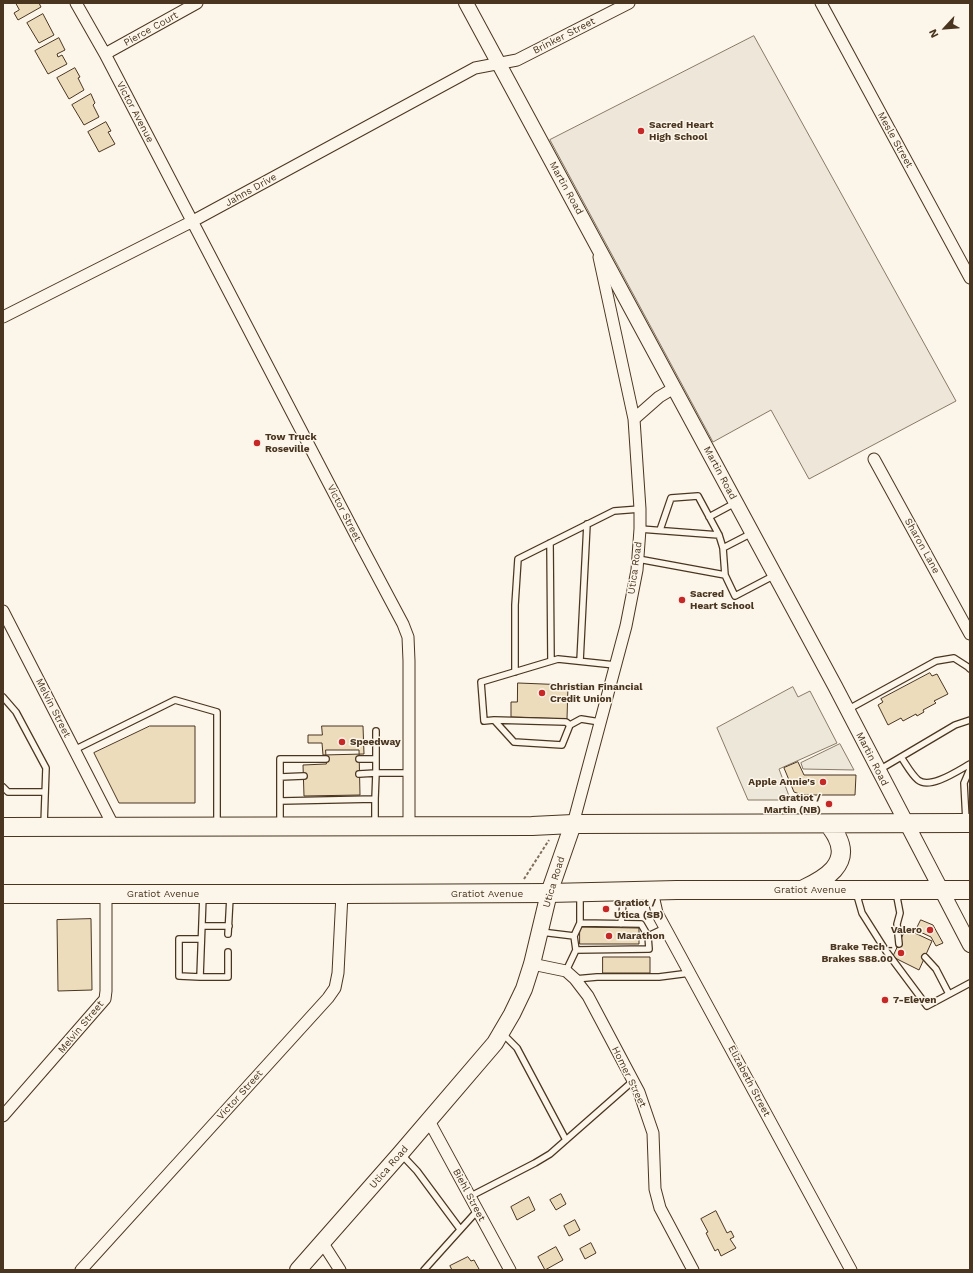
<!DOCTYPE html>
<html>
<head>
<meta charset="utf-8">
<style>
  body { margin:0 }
  #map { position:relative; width:973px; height:1273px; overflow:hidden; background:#fbf6e9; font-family:"Work Sans",sans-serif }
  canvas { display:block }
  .frame { position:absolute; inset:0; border:4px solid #4a3520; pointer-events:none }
  .north { position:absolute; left:925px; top:8px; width:40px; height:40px; -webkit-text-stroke:3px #fbf6e9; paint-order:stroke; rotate:244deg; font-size:11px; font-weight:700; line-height:16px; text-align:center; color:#4a3520 }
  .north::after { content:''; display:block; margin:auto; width:14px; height:18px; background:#4a3520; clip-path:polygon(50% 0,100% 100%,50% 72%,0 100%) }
</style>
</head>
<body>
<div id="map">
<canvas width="973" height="1273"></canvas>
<div class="frame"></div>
<div class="north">N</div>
</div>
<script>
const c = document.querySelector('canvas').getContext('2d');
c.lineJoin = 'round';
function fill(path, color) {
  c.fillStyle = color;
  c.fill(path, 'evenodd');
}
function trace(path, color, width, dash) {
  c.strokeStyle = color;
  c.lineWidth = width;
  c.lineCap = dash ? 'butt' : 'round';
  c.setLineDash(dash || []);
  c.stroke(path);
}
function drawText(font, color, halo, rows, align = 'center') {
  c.font = font + ' "Work Sans",sans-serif';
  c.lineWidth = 3;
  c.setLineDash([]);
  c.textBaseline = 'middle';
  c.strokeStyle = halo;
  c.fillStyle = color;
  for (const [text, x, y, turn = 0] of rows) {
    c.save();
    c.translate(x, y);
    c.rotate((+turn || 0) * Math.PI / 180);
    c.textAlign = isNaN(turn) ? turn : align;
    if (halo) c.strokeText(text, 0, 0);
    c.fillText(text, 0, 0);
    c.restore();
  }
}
const green = new Path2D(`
  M754 36 956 401 809 479 771 410 713 442 550 140Z`);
const parking = new Path2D(`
  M793 687 798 697 810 691 837 743 779 769 789 796 787 800H748L717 728Z
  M840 744 854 770 803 769 801 763Z`);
const building = new Path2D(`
  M16 3H39L41 7 18 20 14 13 19 10Z
  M43 14 54 35 39 43 27 23Z
  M59 38 65 50 57 54 58 57 62 55 67 64 48 74 35 51Z
  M75 68 80 77 78 78 84 90 69 99 57 78Z
  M91 94 95 103 93 105 99 117 84 125 72 105Z
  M106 122 111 131 108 132 115 144 99 152 88 132Z
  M930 673 932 676 937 674 948 694 934 701 936 703 923 710 924 712 917 716 916 714 903 721 901 718 888 725 878 705 883 702 881 699Z
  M518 683 568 685 567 719 511 717V702H517Z
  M150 726H195V803H119L94 753Z
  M322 726H363L364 754 323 755 322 743H308V735H322Z
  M326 750H359L360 795 304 796 303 765 326 764Z
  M798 762 804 775H856L855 795H802L794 792 784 768Z
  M91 919 92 990 58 991 57 920Z
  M921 920 933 925 943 943 936 946 931 937 916 930Z
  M580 927 639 928V944H580Z
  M906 929 932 941 919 970 893 957Z
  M603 957H650V973H603Z
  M561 1194 566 1204 556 1210 550 1200Z
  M529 1197 535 1210 517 1220 511 1207Z
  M716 1211 727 1233 731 1231 734 1237 730 1239 736 1248 721 1256 718 1249 715 1251 706 1233 708 1232 701 1219Z
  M575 1220 580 1230 569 1236 564 1226Z
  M591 1243 596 1253 585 1259 580 1249Z
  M556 1247 563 1260 545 1270 538 1257Z
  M468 1257 471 1261 474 1260 479 1269 476 1270H452L450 1266Z`);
const path = new Path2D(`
  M524 879 549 840`);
const service = new Path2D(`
  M709 517 735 503
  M640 529 719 535
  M550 543 551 661
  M723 548 752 533
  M638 559 725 575 723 548 719 535 698 496 671 498 660 530
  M725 575 735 596 775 575
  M580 661 587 524
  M515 672V605L518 559 614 511 640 509
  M3 697 16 712 46 768 44 825
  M847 710 936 661 954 658 968 667 970 669
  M494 720 566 722 570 725
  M600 722 581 719 570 725 562 745 514 742 494 720 484 721 481 682 558 659 615 665
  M376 731V773H409
  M74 750 175 700 217 712V824
  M901 757C906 764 911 774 918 780 930 790 959 770 970 764
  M359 759H376
  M879 770 955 725 970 720
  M359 774 376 773 375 799
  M280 777 304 776
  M3 787 8 792H45
  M281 801 375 799V824
  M966 821 964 783 970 769
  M280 824V759H326
  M856 892 862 913 886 951 927 1006 970 983
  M896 892 900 913 897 924 899 944
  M203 896 200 977H228V952
  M580 923 641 924 648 936
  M621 924 624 894
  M202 926H229
  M541 932 574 936
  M228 934 230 897
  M576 950 649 949 648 936 665 928
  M925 957 936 969 949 994
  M566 971 576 950 574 936 580 923V895
  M200 977 179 976V939H201
  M575 979 597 977H659L690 973
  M503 1034 517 1048 566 1140
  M401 1154 417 1171 460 1229
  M471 1196 535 1163 550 1154 633 1081
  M424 1270 478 1210`);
const minor = new Path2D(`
  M76 3 105 54 362 547 403 624 408 637 409 661V825
  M821 3 970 278
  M105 54 197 3
  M3 317 193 221 475 68 517 60 629 3
  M634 419 659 397 674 388
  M874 459 970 634
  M3 611 114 827
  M573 824 626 626 637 570 640 529V509L634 419 599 257
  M652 891 657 913 851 1270
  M532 964 566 971 575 979 588 996 639 1092 653 1133 655 1189 660 1208 693 1270
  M3 1116 105 999 106 991V894
  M429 1121 510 1270
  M322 1242 340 1270
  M81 1270 328 998 335 988 338 973 342 894`);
const tertiary = new Path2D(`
  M466 3 835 686 970 945`);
const secondary = new Path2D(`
  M298 1270 400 1154 495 1043 512 1014 524 989 532 964 549 893 573 824`);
const primary = new Path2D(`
  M3 827 532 826 573 824 970 823
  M804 889C825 879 851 864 837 837 835 832 831 828 829 824
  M3 894H342L549 893 677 890H970`);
const markers = [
  [641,131,4,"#c62828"],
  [257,443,4,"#c62828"],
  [682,600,4,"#c62828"],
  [542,693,4,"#c62828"],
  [342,742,4,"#c62828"],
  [823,782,4,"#c62828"],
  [829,804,4,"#c62828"],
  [606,909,4,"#c62828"],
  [930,930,4,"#c62828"],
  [609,936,4,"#c62828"],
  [901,953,4,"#c62828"],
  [885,1000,4,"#c62828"]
];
const streetNames = [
  ["Pierce Court",151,29,-29],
  ["Brinker Street",564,36,-27],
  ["Victor Avenue",135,112,62],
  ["Mesle Street",895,140,61],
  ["Martin Road",566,188,61],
  ["Jahns Drive",251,190,-29],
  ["Martin Road",720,473,62],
  ["Victor Street",344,513,63],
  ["Sharon Lane",922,546,61],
  ["Utica Road",635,568,-82],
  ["Melvin Street",53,708,63],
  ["Martin Road",872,759,63],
  ["Utica Road",554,882,-73],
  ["Gratiot Avenue",810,890],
  ["Gratiot Avenue",163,894],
  ["Gratiot Avenue",487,894],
  ["Melvin Street",81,1027,-50],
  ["Homer Street",629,1077,64],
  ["Elizabeth Street",749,1081,62],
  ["Victor Street",240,1095,-48],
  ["Utica Road",389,1167,-49],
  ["Biehl Street",469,1195,62]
];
const poiNames = [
  ["Sacred Heart",649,125],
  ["High School",649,137],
  ["Tow Truck",265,437],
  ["Roseville",265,449],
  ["Sacred",690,594],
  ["Heart School",690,606],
  ["Christian Financial",550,687],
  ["Credit Union",550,699],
  ["Speedway",350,742],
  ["Apple Annie's",815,782,"right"],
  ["Gratiot /",821,798,"right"],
  ["Martin (NB)",821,810,"right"],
  ["Gratiot /",614,903],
  ["Utica (SB)",614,915],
  ["Valero",922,930,"right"],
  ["Marathon",617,936],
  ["Brake Tech -",893,947,"right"],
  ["Brakes S88.00",893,959,"right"],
  ["7-Eleven",893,1000]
];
fill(green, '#ede6d9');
trace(green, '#887966', 1);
fill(parking, '#ede7d9');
trace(parking, '#887966', 1);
fill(building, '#ecdcbc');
trace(building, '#4a3520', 1);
trace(service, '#4a3520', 8);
trace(minor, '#4a3520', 13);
trace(tertiary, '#4a3520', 16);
trace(secondary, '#4a3520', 18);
trace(primary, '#4a3520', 20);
trace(path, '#7f6f5c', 2, [3, 2]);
trace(service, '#fbf6e9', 5.5);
trace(minor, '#fbf6e9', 11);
trace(tertiary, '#fbf6e9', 14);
trace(secondary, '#fbf6e9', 16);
trace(primary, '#fbf6e9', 18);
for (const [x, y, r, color] of markers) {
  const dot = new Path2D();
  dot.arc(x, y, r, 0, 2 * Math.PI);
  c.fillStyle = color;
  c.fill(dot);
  trace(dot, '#fbf6e9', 1.5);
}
drawText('10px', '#4a3520', '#fbf6e9', streetNames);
drawText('bold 10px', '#4a3520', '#fbf6e9', poiNames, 'left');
</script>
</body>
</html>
